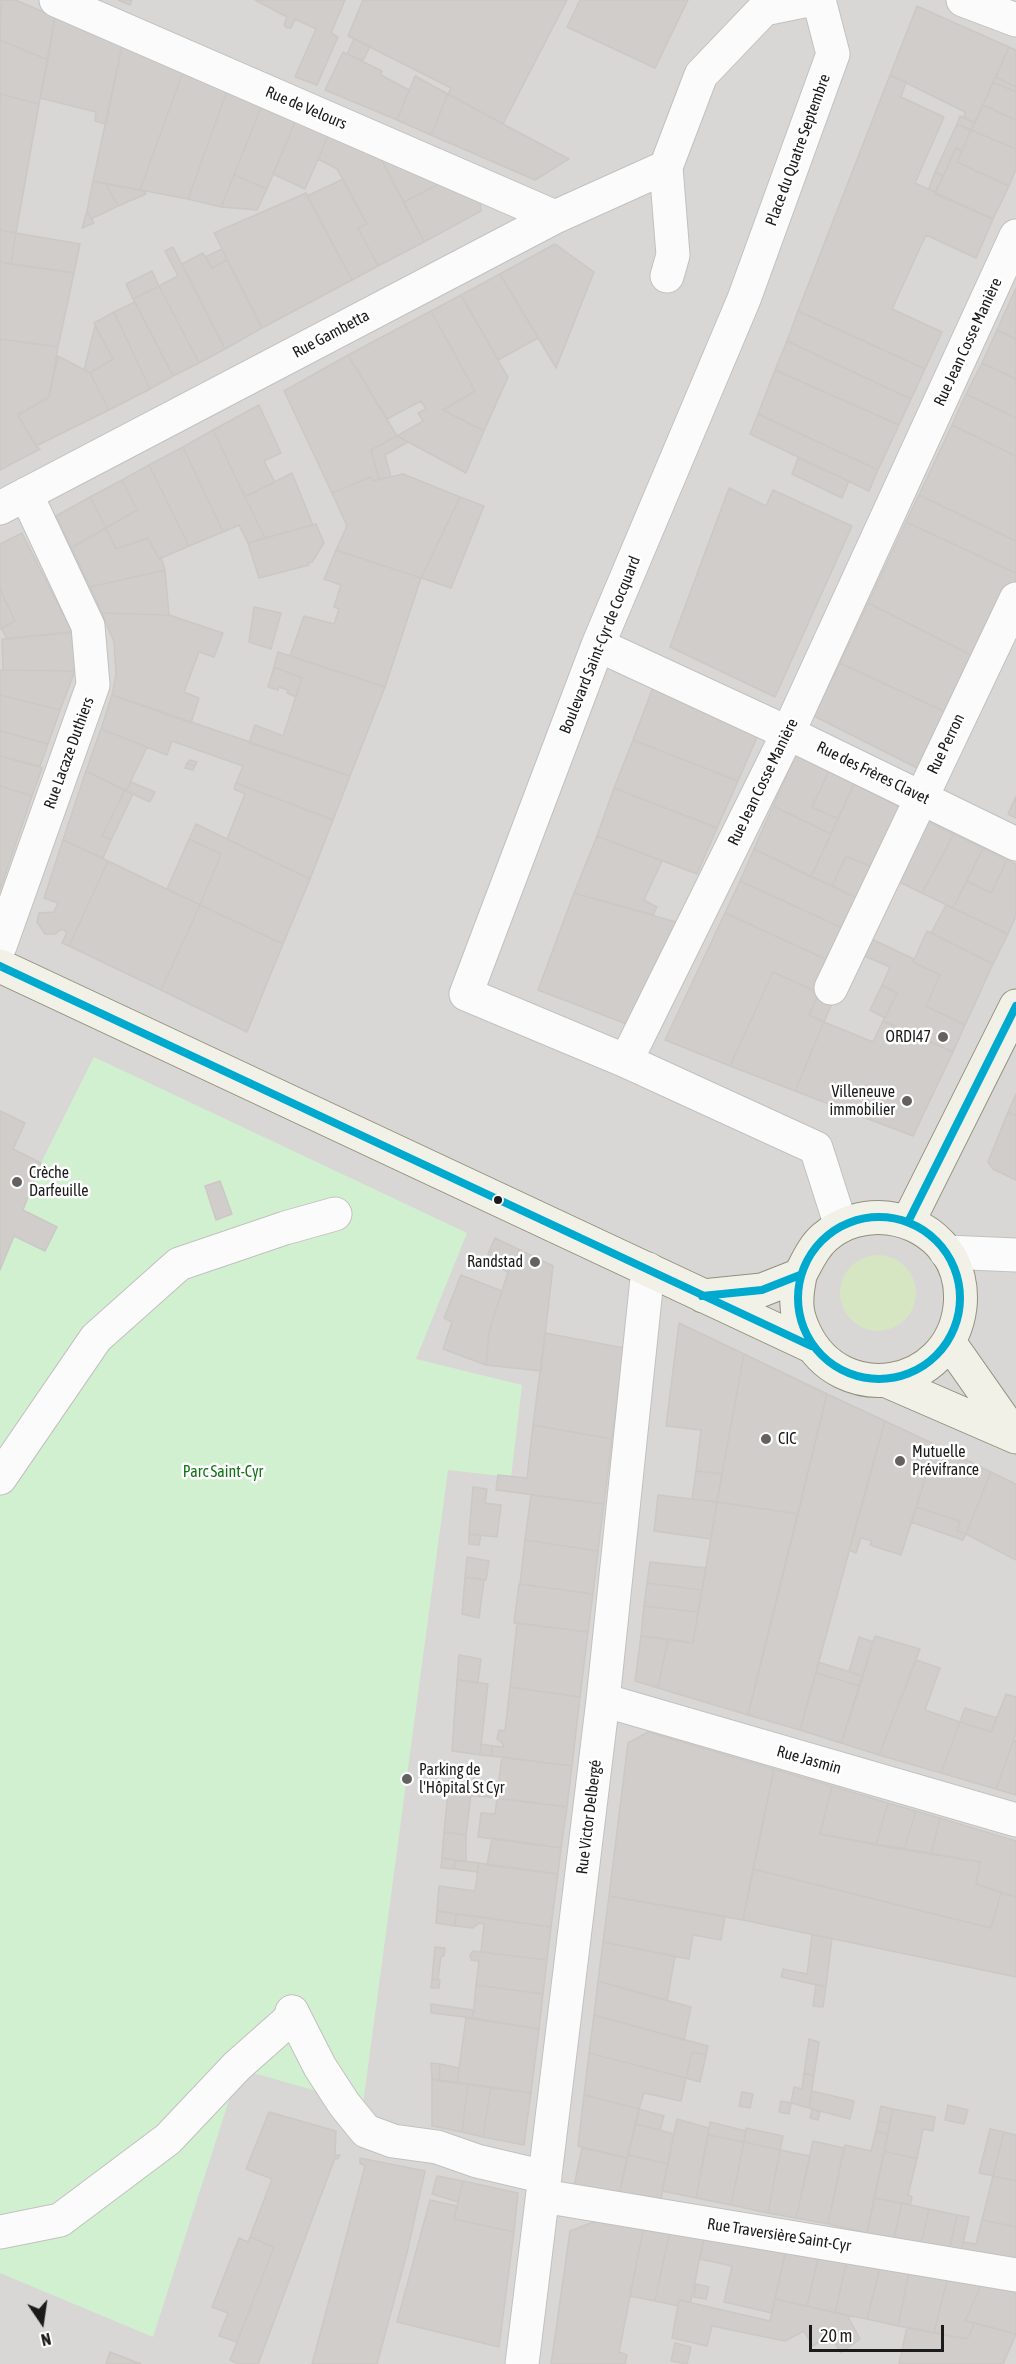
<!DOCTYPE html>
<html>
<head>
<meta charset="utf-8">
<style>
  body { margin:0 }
  #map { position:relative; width:1016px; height:2364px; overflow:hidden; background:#e9e7e3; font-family:"Asap Condensed",sans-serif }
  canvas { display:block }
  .north { position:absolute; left:12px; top:2292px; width:60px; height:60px; -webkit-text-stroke:4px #fff; paint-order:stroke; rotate:167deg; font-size:16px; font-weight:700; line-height:24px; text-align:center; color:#1b1b1b }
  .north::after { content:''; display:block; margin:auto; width:21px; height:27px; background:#1b1b1b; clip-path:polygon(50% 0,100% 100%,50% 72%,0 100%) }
  .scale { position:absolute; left:809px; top:2325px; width:135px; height:27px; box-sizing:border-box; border:3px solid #1b1b1b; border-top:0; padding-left:8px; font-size:18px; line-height:21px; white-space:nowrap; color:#1b1b1b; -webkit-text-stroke:4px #fff; paint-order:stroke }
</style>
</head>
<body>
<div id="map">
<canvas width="1016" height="2364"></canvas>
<div class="north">N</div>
<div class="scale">20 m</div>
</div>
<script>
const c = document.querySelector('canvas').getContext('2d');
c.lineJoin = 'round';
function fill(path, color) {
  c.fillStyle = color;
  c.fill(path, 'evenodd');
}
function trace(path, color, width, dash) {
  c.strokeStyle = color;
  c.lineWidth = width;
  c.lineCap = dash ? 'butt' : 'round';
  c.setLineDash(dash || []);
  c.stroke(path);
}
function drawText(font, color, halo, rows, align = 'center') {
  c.font = font + ' "Asap Condensed",sans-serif';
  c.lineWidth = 5;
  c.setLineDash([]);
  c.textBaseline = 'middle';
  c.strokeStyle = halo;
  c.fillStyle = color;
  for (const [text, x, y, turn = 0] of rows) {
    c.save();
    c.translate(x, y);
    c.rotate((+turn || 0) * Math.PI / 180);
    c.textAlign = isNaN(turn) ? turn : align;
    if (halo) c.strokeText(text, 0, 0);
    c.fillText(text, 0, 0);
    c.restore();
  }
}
const residential = new Path2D(`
  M0 0H1016V2364H0Z`);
const grass = new Path2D(`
  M840 1293a38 38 0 1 1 76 0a38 38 0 1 1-76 0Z`);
const park = new Path2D(`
  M94 1057 467 1233 416 1359 522 1385 511 1477 448 1470 363 2104 239 2069 153 2337 0 2273V1270L14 1236 45 1251 57 1227 23 1210 41 1163Z`);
const building = new Path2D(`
  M1 0H16L55 17 48 60 0 40Z
  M118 0H132L130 5Z
  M255 0H345L331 33 338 37 317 85 295 77 316 29 295 19 291 28H287L284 25 287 17Z
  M363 0H567L503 124 448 94 451 88 348 36Z
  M580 0H688L655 68 567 27Z
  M917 6 1009 47 975 123 964 117 965 112 890 75Z
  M55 17 122 46 106 124 95 121 96 112 40 98Z
  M354 39 370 46 363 61 347 54Z
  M0 40 48 60 39 104 0 94Z
  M122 46 183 72 140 190 93 181Z
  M1009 47 1016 50V87L996 77Z
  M343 52 382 71 381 75 409 90 397 120 325 90Z
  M183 72 227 91 188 199 140 190Z
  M890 75 906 82 901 97 944 117 915 183 993 219 976 258 926 235 892 309 942 332 925 369 798 311Z
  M415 76 448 94 431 135 397 120Z
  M996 77 1016 87V92L993 82Z
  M993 82 1016 92V120L983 105Z
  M227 91 262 105 221 207 188 199Z
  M0 94 39 104 16 233 0 230Z
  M448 94 503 124 569 159 535 180 431 135Z
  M262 105 296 120 267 189 234 175Z
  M983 105 1016 120V149L971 130Z
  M960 116 975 123 971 130 957 124Z
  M296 120 329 134 305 189 273 174Z
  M957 124 971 130 962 151 956 148 943 176 935 172Z
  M971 130 1016 149V169L1009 186 957 162Z
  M329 134 379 155 424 242 378 266 358 228 367 224 337 169 318 159Z
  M956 148 962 151 957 162 1009 186 993 219 935 194Z
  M379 155 443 182 404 202Z
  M935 172 943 176 935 192 929 188Z
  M234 175 267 189 257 210 221 207Z
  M343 179 367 224 358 228 378 266 352 280 307 196Z
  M93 181 106 184 118 206 91 219 87 211Z
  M443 182 480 199 481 211 424 242 404 202Z
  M106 184 144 191 146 194 118 206Z
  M306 193 352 280 262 328 214 233Z
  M87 211 94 223 82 228Z
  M0 230 16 233 11 264 0 262Z
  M16 233 80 244 74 273 11 264Z
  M555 244 594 272 556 368 500 274Z
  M173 247 225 349 199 363 159 286 178 276 165 251Z
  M222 249 227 260 212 268 205 257Z
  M203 253 212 268 227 260 262 328 225 349 182 264Z
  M0 262 74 273 58 347 0 339Z
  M152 271 159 286 133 299 126 284Z
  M500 274 538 338 498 360 461 295Z
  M159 286 199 363 173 376 133 299Z
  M1016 288V339L997 330Z
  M461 295 508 377 484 431 443 410 475 391 431 311Z
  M135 302 173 376 150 389 114 312Z
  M431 311 475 391 443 410 484 431 466 473 397 436 423 421 418 413 426 409 421 401 387 419 348 355Z
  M798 311 925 369 911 399 787 341Z
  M114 312 150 389 109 410 90 373 113 359 94 323Z
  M95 326 113 359 90 373 84 370Z
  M997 330 1016 339V379L982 363Z
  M0 339 58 347 49 397 18 415 36 446 40 449 0 470Z
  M787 341 911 399 899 425 775 370Z
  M348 355 397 436 371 450 379 479 373 481 371 477 332 493 284 391Z
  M58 356 90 373 109 410 36 446 18 415 49 397Z
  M982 363 1016 379V418L966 394Z
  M775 370 899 425 878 470 758 414Z
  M966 394 1016 418V456L952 425Z
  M259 405 281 453 264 461 275 482 245 497 213 430Z
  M758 414 878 470 869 491 750 434Z
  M952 425 1016 456V541L919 495Z
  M213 430 245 497 265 538 248 543 239 525 223 532 183 447Z
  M397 436 408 442 385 455 391 477 379 479 371 450Z
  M183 447 223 532 189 546 149 465Z
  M798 458 849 481 842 498 792 474Z
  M149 465 189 546 159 559 148 538 116 549 106 528 137 510 122 480Z
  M292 473 313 525 265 538 245 497Z
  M403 474 460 497 421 578 336 550 347 526 332 493 371 477 373 481Z
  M122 480 137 510 106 528 90 497Z
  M729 488 766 506 773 490 852 526 775 697 670 647Z
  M919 495 1016 541V573L906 522Z
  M90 497 106 528 71 548 56 516Z
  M460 497 484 506 451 588 421 578Z
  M906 522 1016 573V588L981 660 868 603Z
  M316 524 324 543 312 562 308 563 309 565 259 578 248 543Z
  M106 528 116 549 148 538 159 559 161 557 165 570 90 587 71 548Z
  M22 533 72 632 7 639 1 628 15 621 0 589V544Z
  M336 550 421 578 385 687 290 656 304 616 334 624 339 609 334 607 341 585 324 579Z
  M165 570 169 615 102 613 90 587Z
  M0 589 15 621 0 629Z
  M868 603 981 660 954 716 840 663Z
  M254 607 281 613 271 649 249 642Z
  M102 613 169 615 223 633 214 657 199 652 184 692 199 698 191 723 112 695 116 674 114 642Z
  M72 632 76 671 3 670 2 639Z
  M278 652 385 687 350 776 249 743 255 725 283 736 302 678 274 667Z
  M840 663 952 715 925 772 814 716Z
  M274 667 302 678 296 697 287 693 288 690 279 687 278 690 268 687Z
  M0 670H3L75 671 60 710 0 695Z
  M654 685 758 735 738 781 633 740Z
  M0 695 60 710 48 744 0 731Z
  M112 695 350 776 333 820 236 783 243 766 172 741 167 755 101 729Z
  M101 729 147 747 126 791 86 771Z
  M0 731 48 744 40 766 0 756Z
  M633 740 738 781 717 828 614 788Z
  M796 754 829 771 812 807 838 819 831 834 773 806Z
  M0 756 42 768 32 796 0 786Z
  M190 760 197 762 195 766 187 763Z
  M187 763 195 766 193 770 185 768Z
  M86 771 125 790 102 836 111 840 103 858 63 840Z
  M829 771 854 784 838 819 812 807Z
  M131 782 155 792 150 802 126 791Z
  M236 783 333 820 310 879 227 839 245 794 234 789Z
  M854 784 908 811 879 870 846 856 832 886 811 877Z
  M0 786 32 796 0 890Z
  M614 788 717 828 697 874 597 836Z
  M125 790 133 794 111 840 102 836Z
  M1016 796V818L1008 814Z
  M773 806 831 834 811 877 754 849Z
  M922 818 954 834 922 893 891 878Z
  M196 824 310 879 283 944 200 905 221 854 189 839Z
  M954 834 983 848 953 908 922 893Z
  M597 836 662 861 644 900 657 907 653 915 574 893Z
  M189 839 221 854 200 905 167 889Z
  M63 840 108 861 69 946 62 943 67 932 62 929 55 934H45L37 922 39 913 54 912 58 903 44 898Z
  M983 848 1007 860 991 893 967 881Z
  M754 849 863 901 849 931 740 881Z
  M846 856 879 870 863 901 832 886Z
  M1007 860 1016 864V916L1008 934 953 908 967 881 991 893Z
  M108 861 200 905 161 990 69 946Z
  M740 881 849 931 834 963 725 913Z
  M574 893 676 922 629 1025 538 990Z
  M200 905 283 944 247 1032 161 990Z
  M946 905 1008 934 993 964 931 933Z
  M725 913 834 963 819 993 773 972 730 1066 665 1040Z
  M927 931 993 964 965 1025 926 1006 940 975 913 962Z
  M863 935 914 959 913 962 940 975 926 1006 965 1025 953 1052 883 1021 897 993 882 985 890 967 855 952Z
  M773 972 819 993 809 1015 824 1022 795 1091 730 1066Z
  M882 985 897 993 885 1018 870 1010Z
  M819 993 834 999 824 1022 809 1015Z
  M883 1021 953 1052 913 1136 795 1091 824 1022 873 1042Z
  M1016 1094V1116L1008 1112Z
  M0 1111 25 1123 13 1149 41 1163 23 1210 57 1227 45 1251 14 1236 0 1270Z
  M1008 1112 1016 1116V1180L993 1169 988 1162Z
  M220 1181 232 1214 216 1220 205 1186Z
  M495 1238 520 1250 508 1272 485 1261Z
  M520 1250 553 1266 541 1371 486 1365 489 1332 508 1272Z
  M461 1275 502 1291 489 1332 486 1365 443 1349 452 1322 444 1318Z
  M679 1323 744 1354 722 1474 696 1471 701 1430 666 1426Z
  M545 1333 624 1348 612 1439 533 1425Z
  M744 1354 827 1394 798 1514 717 1502Z
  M827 1394 885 1421 800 1730 748 1715Z
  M885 1421 936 1445 901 1555 870 1545 872 1541 861 1538 856 1553 849 1550Z
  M533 1425 612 1439 604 1504 496 1490 498 1475 527 1478Z
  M936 1445 991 1472 966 1534 957 1531 960 1521 916 1507Z
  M696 1471 722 1474 717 1502 692 1499Z
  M991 1472 1016 1484V1560L966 1534Z
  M473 1487 487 1489 485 1503 501 1505 497 1537 469 1534Z
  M531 1495 604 1504 598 1551 525 1540Z
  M658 1495 717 1502 711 1539 654 1531Z
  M717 1502 798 1514 748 1715 658 1688 668 1639 693 1643Z
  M916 1507 960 1521 957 1531 966 1534 963 1540 911 1522Z
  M469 1534 481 1535 479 1545 469 1544Z
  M525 1540 598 1551 593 1594 520 1584Z
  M467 1557 489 1561 486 1580 465 1577Z
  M650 1562 706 1568 702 1590 647 1583Z
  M465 1577 484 1580 479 1618 462 1614Z
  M647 1583 702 1590 698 1612 644 1606Z
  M519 1584 593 1594 588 1632 514 1623Z
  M644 1606 698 1612 693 1643 641 1636Z
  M517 1623 588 1632 580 1697 510 1687Z
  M641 1636 668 1639 658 1688 635 1681Z
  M875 1636 920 1649 879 1755 841 1743Z
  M859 1637 873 1642 863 1676 849 1672Z
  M459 1655 481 1659 478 1682 457 1680Z
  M916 1660 940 1668 925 1710 960 1722 941 1773 879 1755Z
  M818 1662 863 1676 860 1686 816 1673Z
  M816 1673 860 1686 841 1743 800 1730Z
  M457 1680 488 1684 480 1755 452 1751Z
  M510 1687 580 1697 572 1766 491 1756 493 1746 503 1747V1744L497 1739 499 1730 505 1731Z
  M1006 1694 1016 1697V1734L996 1789 941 1773 960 1722 991 1732Z
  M965 1708 997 1718 991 1732 960 1722Z
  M648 1732 774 1769 743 1920 609 1896 628 1743Z
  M1014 1740 1016 1741V1795L996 1789Z
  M481 1744 493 1746 491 1756 480 1755Z
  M502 1757 572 1766 567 1807 487 1797 488 1784 498 1786Z
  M774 1769 832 1786 820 1834 980 1862 976 1884 1001 1893 991 1928 753 1869Z
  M450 1773 478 1777 475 1796 448 1792Z
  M476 1783 488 1784 487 1797 475 1796Z
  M832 1786 888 1803 876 1845 820 1834Z
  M448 1792 471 1795 466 1835 444 1832Z
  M497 1798 567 1807 561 1848 478 1837 481 1813 495 1814Z
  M888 1803 916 1811 904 1850 876 1845Z
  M916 1811 940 1818 931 1854 904 1850Z
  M940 1818 1016 1841V1897L976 1884 980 1862 931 1854Z
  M444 1832 466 1835V1862L442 1858Z
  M492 1838 561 1848 558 1874 487 1865Z
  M442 1858 455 1860 454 1869 441 1868Z
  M455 1860 479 1863 477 1872 454 1869Z
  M479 1863 558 1874 551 1927 437 1911 439 1886 475 1891Z
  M753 1869 991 1928 1001 1893 1016 1897V1977L743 1920Z
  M609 1896 725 1916 721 1940 693 1935 689 1959 603 1942Z
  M437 1911 456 1914 455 1926 436 1923Z
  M456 1914 551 1927 547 1960 481 1952 484 1924 479 1923 473 1928 455 1926Z
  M812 1935 832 1938 826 1987 781 1977 783 1969 807 1974Z
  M603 1942 675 1956 667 2001 598 1981Z
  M435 1947 445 1948 444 1956H441L438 1980 432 1979Z
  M473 1951 547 1960 543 1994 476 1985 479 1961 471 1960 470 1955Z
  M432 1979 440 1980 439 1988H431Z
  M598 1981 691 2007 684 2040 594 2015Z
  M816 1984 826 1987 823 2007 813 2006Z
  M476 1985 543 1994 539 2029 473 2018Z
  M431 2004 473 2010V2018L431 2013Z
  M594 2015 708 2046 706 2055 692 2052 686 2078 589 2053Z
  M466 2018 539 2029 531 2093 457 2083Z
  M809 2039 819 2042 814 2076 804 2073Z
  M692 2052 706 2055 700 2082 686 2078Z
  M589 2053 686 2078 681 2101 644 2093 639 2109 584 2095Z
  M431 2063 440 2064 439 2081 432 2079Z
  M440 2064 459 2068 457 2083 439 2081Z
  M804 2073 814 2076 809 2108 791 2103 794 2087 802 2089Z
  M432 2079 468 2084 462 2132 432 2126Z
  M468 2084 491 2087 483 2137 462 2132Z
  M491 2087 531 2093 524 2145 483 2137Z
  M812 2091 854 2101 850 2119 809 2108Z
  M742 2092 753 2094 750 2108 739 2106Z
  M584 2095 639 2109 627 2158 578 2146Z
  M781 2101 791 2103 789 2114 779 2112Z
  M948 2105 968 2110 964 2124 945 2120Z
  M881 2106 893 2109 890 2123 878 2121Z
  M639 2109 664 2116 660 2130 636 2124Z
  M812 2109 820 2112 818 2120 810 2118Z
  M893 2109 935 2117 933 2131 923 2129 917 2159 884 2151Z
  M269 2112 336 2131 335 2155H340L338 2159 335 2158 258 2364H239L230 2360 274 2247 250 2237 272 2179 246 2169Z
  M677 2119 709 2128 696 2198 662 2191Z
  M878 2121 890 2123 888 2135 876 2131Z
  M710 2122 746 2131 744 2142 708 2135Z
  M636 2124 674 2134 668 2164 628 2155Z
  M746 2128 783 2136 780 2150 744 2142Z
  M990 2129 1004 2132 993 2176 979 2173Z
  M876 2131 888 2135 867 2233 828 2224 845 2145 871 2151Z
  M1004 2132 1016 2135V2181L993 2176Z
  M708 2135 744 2142 731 2205 696 2198Z
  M813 2141 844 2148 828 2224 796 2218Z
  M744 2142 780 2150 768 2213 731 2205Z
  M582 2148 627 2158 619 2195 574 2186Z
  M780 2150 810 2156 796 2218 768 2213Z
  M884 2151 917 2159 908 2195 912 2197 910 2205 874 2198Z
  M628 2155 668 2164 660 2203 619 2195Z
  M360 2158 425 2171 407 2253 377 2364H312L365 2166 360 2163Z
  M437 2176 463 2181 458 2202 432 2194Z
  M993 2176 1016 2181V2227L982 2220Z
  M463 2181 518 2193 514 2232 454 2219Z
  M874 2198 902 2203 894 2238 867 2233Z
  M430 2200 457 2206 454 2219 514 2232 499 2347 397 2322Z
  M902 2203 929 2209 921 2244 894 2238Z
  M929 2209 957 2215 949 2251 921 2244Z
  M612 2215 645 2221 619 2352 627 2355 625 2364H551L570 2231Z
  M957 2215 969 2217 961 2253 949 2251Z
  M982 2220 1016 2227V2264L961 2253 963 2242 976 2244Z
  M645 2221 671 2226 655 2301 630 2296Z
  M671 2226 705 2233 691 2301 690 2302 679 2300 678 2306 655 2301Z
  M705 2233 787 2246 772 2313 724 2302 732 2266 700 2259Z
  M250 2237 274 2247 237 2342 219 2336 228 2313 212 2307 239 2238 248 2242Z
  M787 2246 820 2250 807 2306 775 2299Z
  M820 2250 848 2256 835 2313 807 2306Z
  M848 2256 881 2263 867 2319 835 2313Z
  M881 2263 909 2272 898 2326 867 2319Z
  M909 2272 948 2276 934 2333 898 2326Z
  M948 2276 982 2283 965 2321 975 2323 967 2339 934 2333Z
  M982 2283 1016 2292V2334L965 2321Z
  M696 2284 709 2287 706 2299 694 2297Z
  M775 2299 847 2315 860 2339 841 2353 830 2335 813 2346 804 2331 785 2341 712 2326 707 2346 672 2338 679 2300 770 2321Z
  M975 2323 1016 2334 1003 2364H899L907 2327 967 2339Z
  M675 2343 691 2347 687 2364 671 2361Z
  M110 2352 141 2364H106Z`);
const pedestrian = new Path2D(`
  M831 988 1016 599
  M0 1478 96 1338 179 1264 285 1228 335 1214
  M0 2232 60 2220 168 2139 237 2066 290 2019 292 2012`);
const minor = new Path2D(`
  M56 0 555 217
  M963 0 1016 20
  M667 276 673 255 666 167 701 75 764 9 808 0
  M0 508 555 217 666 167
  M598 645 788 733 1016 844
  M0 946 93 685 88 626 26 494
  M626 1061 466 994 598 645 744 299 833 54 819 0
  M841 1226 816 1148 626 1061 788 733 1016 236
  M946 1252 1016 1255
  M603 1700 1016 1820
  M292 2012 320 2067 344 2104 366 2131 393 2141 437 2147 477 2161 545 2177
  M543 2196 1016 2275
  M522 2364 603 1700 648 1269`);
const secondary = new Path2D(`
  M0 966 811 1346
  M908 1222 1016 1006
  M703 1296 762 1290 800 1275C807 1262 813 1247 825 1237 860 1206 918 1213 946 1251 958 1267 962 1288 960 1307 950 1390 841 1408 805 1333 800 1323 796 1309 797 1298 797 1290 799 1283 800 1275
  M949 1342 1015 1436
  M887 1381 1016 1437`);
const bus1 = new Path2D(`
  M0 966 811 1346
  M798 1298a81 81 0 1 1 162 0a81 81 0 1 1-162 0Z
  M908 1222 1016 1006
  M702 1296 762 1290 800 1275`);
const markers = [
  [943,1037,6,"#636261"],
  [907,1101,6,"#636261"],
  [17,1182,6,"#636261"],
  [498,1200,5,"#1b1b1b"],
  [535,1262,6,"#636261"],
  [766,1439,6,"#636261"],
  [900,1461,6,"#636261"],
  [407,1779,6,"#636261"]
];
const streetNames = [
  ["Rue de Velours",306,108,23],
  ["Place du Quatre Septembre",798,150,-70],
  ["Rue Gambetta",331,334,-28],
  ["Rue Jean Cosse Manière",968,342,-65],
  ["Boulevard Saint-Cyr de Cocquard",600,645,-68],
  ["Rue Perron",946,744,-64],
  ["Rue Lacaze Duthiers",69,753,-70],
  ["Rue des Frères Clavet",873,773,26],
  ["Rue Jean Cosse Manière",763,782,-64],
  ["Rue Jasmin",809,1760,16],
  ["Rue Victor Delbergé",589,1817,-83],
  ["Rue Traversière Saint-Cyr",779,2235,9]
];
const poiNames = [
  ["ORDI47",931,1037,"right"],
  ["Villeneuve",895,1092,"right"],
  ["immobilier",895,1110,"right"],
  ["Crèche",29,1173],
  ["Darfeuille",29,1191],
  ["Randstad",523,1262,"right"],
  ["CIC",778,1439],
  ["Mutuelle",912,1452],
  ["Prévifrance",912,1470],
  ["Parking de",419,1770],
  ["l'Hôpital St Cyr",419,1788]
];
const parkNames = [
  ["Parc Saint-Cyr",223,1472]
];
fill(residential, '#d8d7d5');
fill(grass, '#d6e6c2');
fill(park, '#d1f0d0');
fill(building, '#d0cdca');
trace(building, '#ccc8c4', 1.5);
trace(pedestrian, '#c2c1bf', 35);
trace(minor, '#c2c1bf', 35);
trace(secondary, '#90917c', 35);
trace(pedestrian, '#fcfbfb', 33);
trace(minor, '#fcfbfb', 33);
trace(secondary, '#f2f1e8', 33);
trace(bus1, '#00a9ce', 8);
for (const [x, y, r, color] of markers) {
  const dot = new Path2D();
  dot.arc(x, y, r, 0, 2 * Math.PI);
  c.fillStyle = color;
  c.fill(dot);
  trace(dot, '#fff', 2);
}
drawText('16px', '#1b1b1b', '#fff', streetNames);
drawText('16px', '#1b1b1b', '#fff', poiNames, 'left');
drawText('16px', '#0f7314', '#fff', parkNames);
</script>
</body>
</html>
